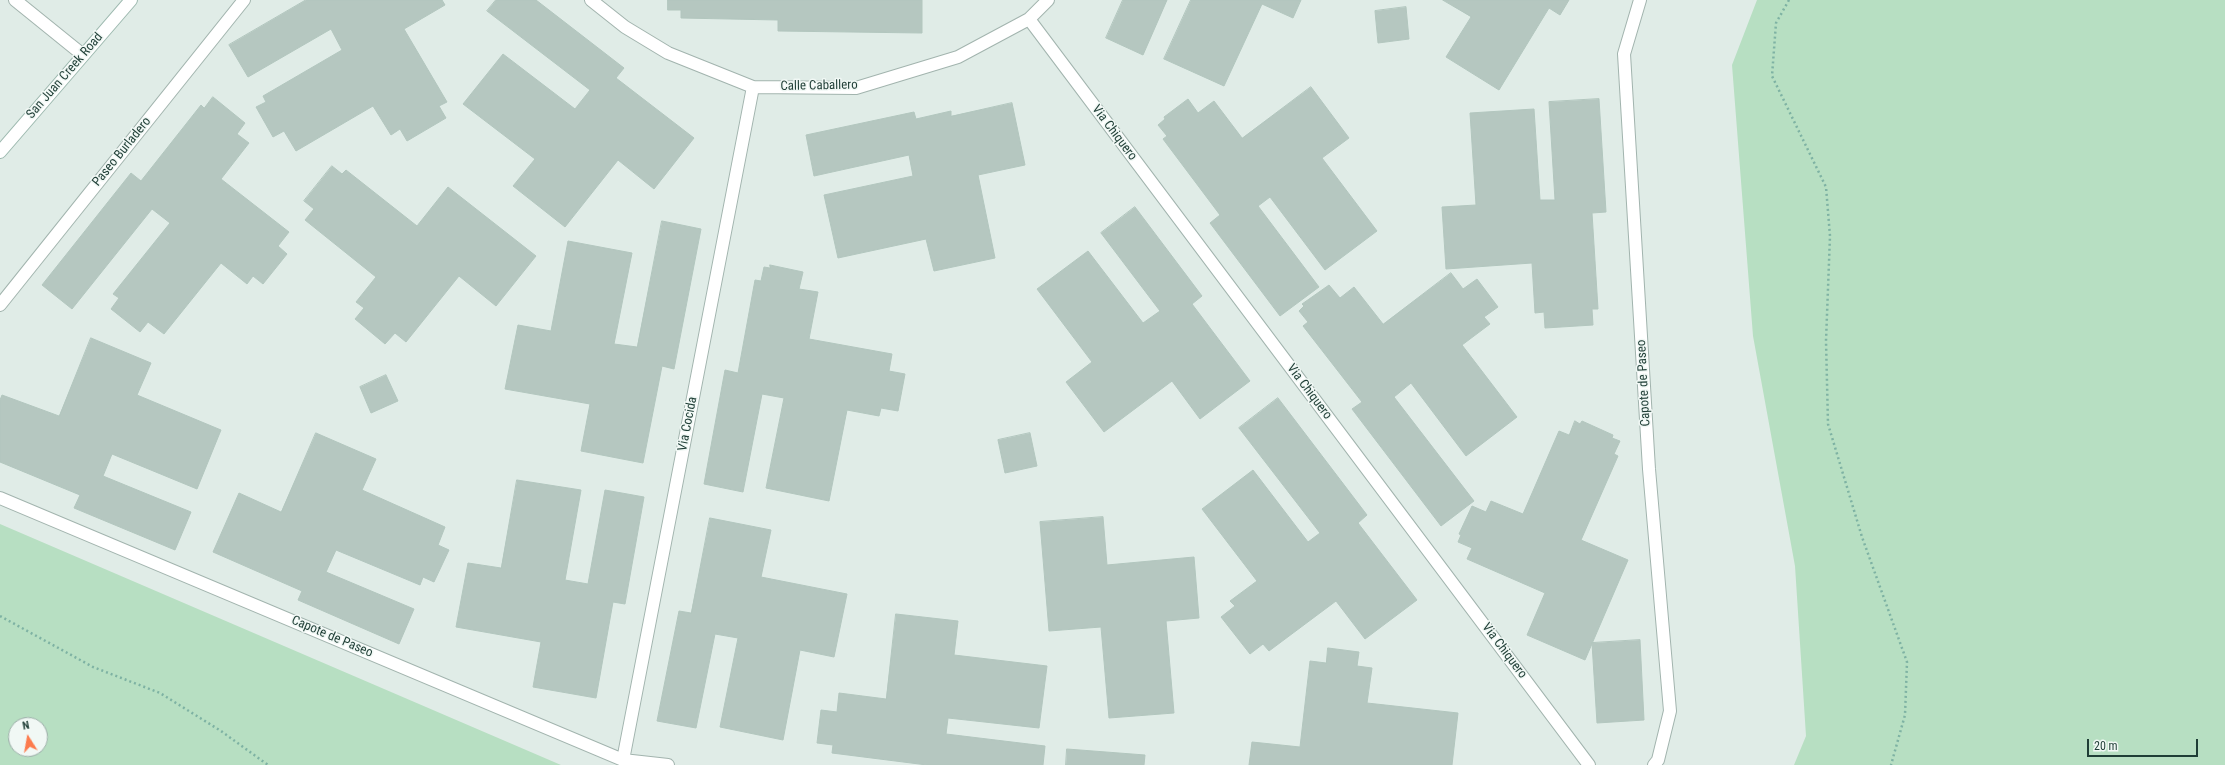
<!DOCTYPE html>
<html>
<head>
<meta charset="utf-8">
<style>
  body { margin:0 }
  #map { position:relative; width:2225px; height:765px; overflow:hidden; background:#e0ece7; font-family:"Roboto Condensed",sans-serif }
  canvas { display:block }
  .north { position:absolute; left:8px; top:717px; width:40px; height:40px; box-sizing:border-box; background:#f1f8f5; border:1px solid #9daea9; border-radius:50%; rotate:349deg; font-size:11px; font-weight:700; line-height:16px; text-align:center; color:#1f3e36 }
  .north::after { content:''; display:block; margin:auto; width:14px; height:18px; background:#fc7b4d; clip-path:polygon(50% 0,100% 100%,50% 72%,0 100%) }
  .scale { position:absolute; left:2087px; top:739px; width:111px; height:18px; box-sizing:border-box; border:2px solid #1f3e36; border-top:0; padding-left:5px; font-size:12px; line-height:14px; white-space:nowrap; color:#1f3e36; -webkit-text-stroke:3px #f1f8f5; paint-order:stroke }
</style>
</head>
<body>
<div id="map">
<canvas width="2225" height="765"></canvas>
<div class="north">N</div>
<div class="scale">20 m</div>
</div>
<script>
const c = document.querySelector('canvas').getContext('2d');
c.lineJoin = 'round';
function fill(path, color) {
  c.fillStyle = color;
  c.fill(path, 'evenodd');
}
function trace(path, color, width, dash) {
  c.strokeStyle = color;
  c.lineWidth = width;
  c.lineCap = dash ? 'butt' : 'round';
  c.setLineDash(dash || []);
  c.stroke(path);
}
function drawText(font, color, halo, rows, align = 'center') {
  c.font = font + ' "Roboto Condensed",sans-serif';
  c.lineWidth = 3;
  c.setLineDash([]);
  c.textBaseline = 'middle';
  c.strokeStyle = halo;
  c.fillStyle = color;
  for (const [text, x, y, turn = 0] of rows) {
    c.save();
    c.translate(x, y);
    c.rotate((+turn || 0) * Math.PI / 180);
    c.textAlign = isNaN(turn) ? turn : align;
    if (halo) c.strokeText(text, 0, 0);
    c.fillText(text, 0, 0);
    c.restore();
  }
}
const green = new Path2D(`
  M1757 0H2225V765H1794L1806 736 1795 566 1753 336 1732 65Z
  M0 524 561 765H0ZM16 725H40V749H16Z`);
const building = new Path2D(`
  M306 0H442L445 5 404 29 447 102 439 106 446 118 407 141 400 129 391 135 373 106 296 151 284 131 273 137 256 107 266 102 263 96 342 50 331 29 248 77 229 45Z
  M496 0H536L624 68 616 78 694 138 654 189 618 160 565 227 513 186 535 159 463 104 503 54 575 109 590 90 487 11Z
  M668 0H922V33L778 31V20L681 18V10H668Z
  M1123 0H1167L1143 55 1106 38Z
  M1191 0H1301L1293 18 1262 4 1224 86 1164 59Z
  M1443 0H1569L1560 15 1549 8 1499 90 1446 57 1471 17Z
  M1406 7 1409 39 1378 43 1375 11Z
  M1311 87 1349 138 1322 158 1377 231 1325 270 1270 197 1258 206 1319 287 1280 316 1210 223 1220 215 1163 139 1167 136 1158 125 1165 119 1164 117 1188 99 1198 113 1214 101 1242 138Z
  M213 97 245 123 237 134 249 143 221 179 289 232 278 246 287 254 263 284 253 276 247 284 221 263 164 334 148 322 140 332 111 309 119 298 113 294 170 223 152 209 72 309 42 285 131 173 141 181 201 105 204 108Z
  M1599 99 1606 212 1592 213 1598 309H1592L1593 325 1545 328 1544 312 1535 313 1532 263 1446 269 1442 207 1476 205 1470 113 1534 109 1540 200H1555L1549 102Z
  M1012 103 1025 165 978 175 995 258 934 271 926 239 838 258 824 195 913 176 909 155 814 176 806 135 914 112 916 119 951 111V116Z
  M332 166 342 174 346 170 417 226 448 187 536 256 496 306 459 276 406 342 395 333 385 344 355 319 364 308 356 302 376 277 305 220 314 209 304 201Z
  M1135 207 1202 296 1192 304 1250 381 1200 419 1172 381 1104 432 1066 382 1092 362 1037 289 1088 251 1143 323 1160 311 1101 233Z
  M662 221 701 229 674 369 662 366 643 463 581 451 590 404 505 389 518 325 551 331 568 241 632 253 614 344 637 347Z
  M770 265 803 272 799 289 818 292 809 339 892 354 889 371 905 374 898 411 881 408 879 416 847 410 829 501 766 488 784 398 762 394 743 492 704 484 725 370 738 373 755 280 761 281 764 267 770 268Z
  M1451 273 1463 289 1477 279 1498 307 1484 317 1490 324 1462 345 1517 417 1466 456 1411 383 1394 397 1474 501 1441 526 1352 409 1362 402 1303 326 1308 322 1299 311 1304 306 1302 304 1329 285 1340 298 1354 287 1383 324Z
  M91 338 151 363 137 395 221 430 197 489 112 454 103 476 191 512 175 550 74 508 80 495 0 462V400L2 395 59 416Z
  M386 375 398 401 371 413 360 387Z
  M1278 398 1367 515 1358 523 1417 600 1365 639 1336 601 1269 651 1263 644 1250 654 1221 617 1235 606 1230 601 1257 581 1202 509 1253 470 1308 542 1320 533 1239 428Z
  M1575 421 1580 424 1582 421 1613 435 1612 438 1620 441 1614 454 1618 456 1581 540 1628 560 1585 660 1527 635 1545 593 1467 559 1472 548 1458 542 1461 535 1459 534 1472 506 1486 512 1491 501 1523 514 1559 431 1569 435Z
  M316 433 376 459 362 490 445 527 438 545 449 550 434 582 423 577 420 585 336 550 326 572 414 609 399 644 298 600 302 591 213 552 239 493 281 512Z
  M1030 433 1037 466 1005 473 998 440Z
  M517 480 581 490 565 580 588 584 605 490 644 497 625 604 613 602 596 698 533 687 541 642 456 627 468 563 501 568Z
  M1103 517 1107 565 1194 557 1199 618 1166 621 1174 713 1109 718 1101 627 1049 631 1040 522Z
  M710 518 771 530 761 577 847 594 834 657 800 650 783 740 720 727 738 638 715 634 696 728 657 721 679 611 691 613Z
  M896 614 958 621 954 655 1047 666 1039 728 948 718 946 734 1045 746 1043 765H927L832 753 833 745 817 743 821 710 837 712 839 693 886 699Z
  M1640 640 1644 720 1597 723 1592 643Z
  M1328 648 1359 652 1357 666 1372 668 1367 703 1458 713 1452 765H1249L1252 742 1300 747 1310 661 1326 663Z
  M1067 749 1145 755 1144 765H1066Z`);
const path = new Path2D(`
  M1789 0 1776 23 1772 76 1826 187 1830 236 1826 341 1828 424 1862 537 1907 662 1905 715 1891 765
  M0 616 93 667 160 693 221 731 268 765`);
const service = new Path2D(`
  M15 0 83 55`);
const minor = new Path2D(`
  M591 0 625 27 668 53 753 87 856 88 958 57 1029 19 1048 0
  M1640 0 1624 54 1649 469 1670 711 1658 760 1654 765
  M1029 19 1589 765
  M0 305 244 0
  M0 498 623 760 668 765
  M623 760 753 87`);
const secondary = new Path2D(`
  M0 152 131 0`);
const streetNames = [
  ["San Juan Creek Road",65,76,-49],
  ["Calle Caballero",819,86,-1],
  ["Via Chiquero",1114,133,53],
  ["Paseo Burladero",122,152,-51],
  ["Capote de Paseo",1644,383,-93],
  ["Via Chiquero",1309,392,53],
  ["Via Cocida",688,424,-79],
  ["Capote de Paseo",332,637,23],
  ["Via Chiquero",1504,651,53]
];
fill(green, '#b7dfc2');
fill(building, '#b5c7c0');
trace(building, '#b2c6be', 1);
trace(service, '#a2b4ae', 14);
trace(minor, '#a2b4ae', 14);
trace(secondary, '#9db9af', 14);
trace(path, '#7eb2a3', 2.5, [2, 3]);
trace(service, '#fff', 12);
trace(minor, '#fff', 12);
trace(secondary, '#fff', 12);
drawText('13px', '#1f3e36', '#f1f8f5', streetNames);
</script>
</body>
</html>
